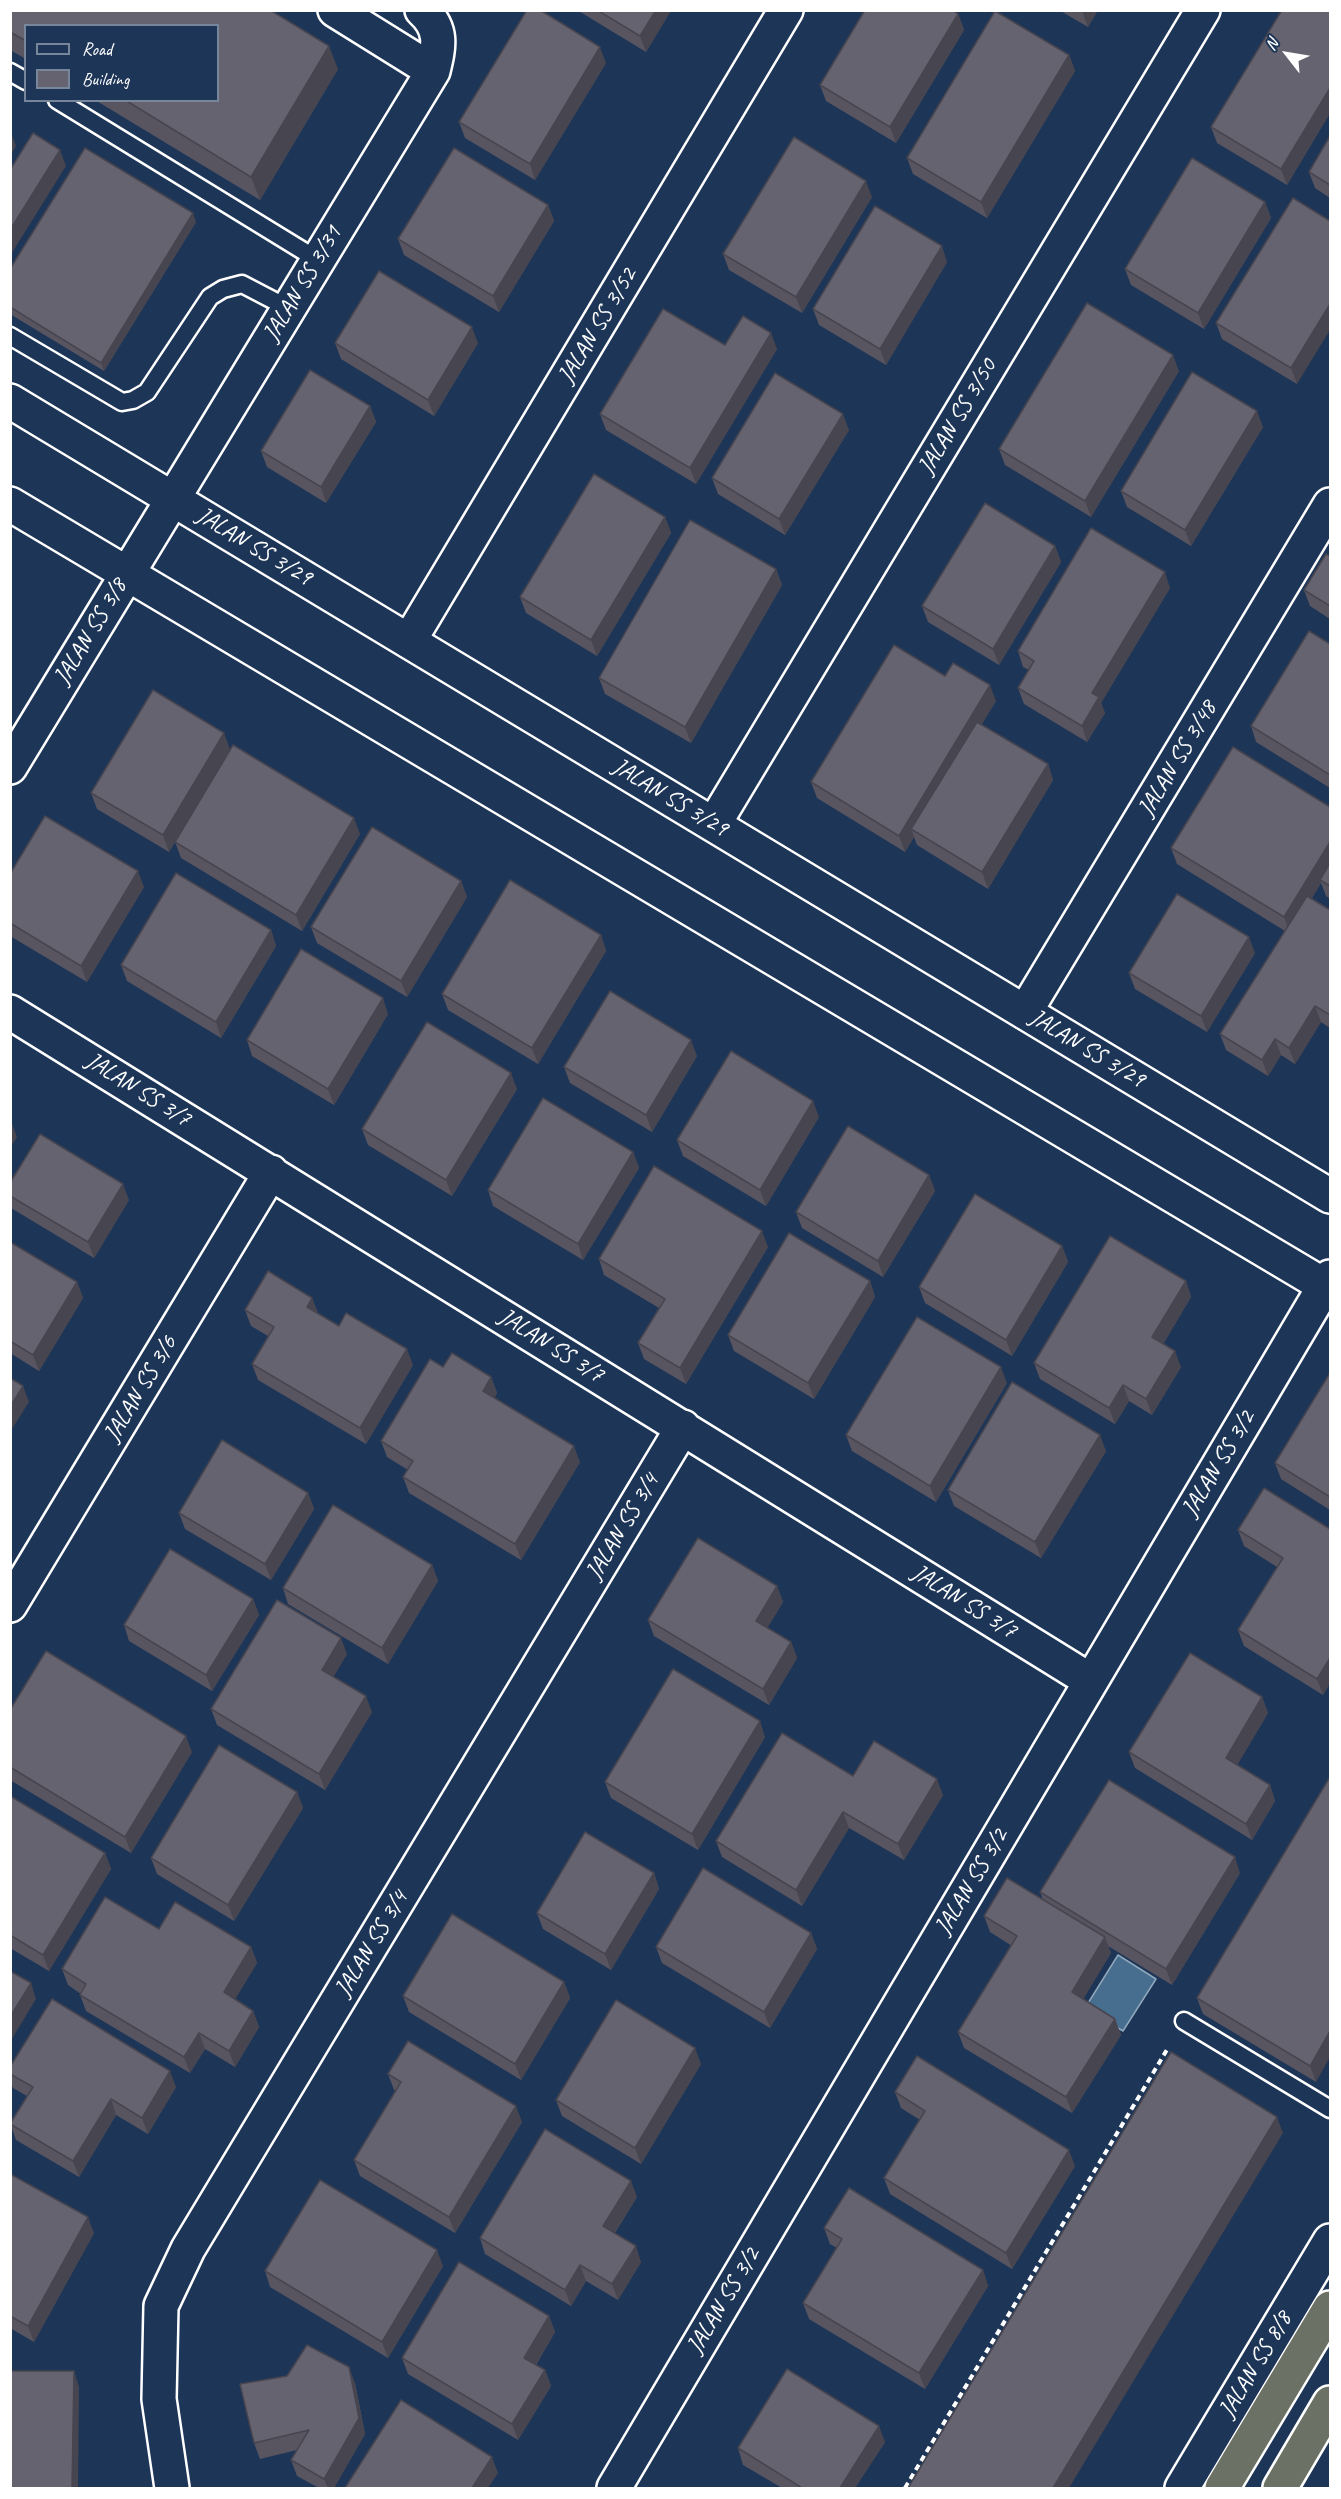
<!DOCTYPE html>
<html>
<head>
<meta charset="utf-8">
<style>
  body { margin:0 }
  #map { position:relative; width:1341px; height:2499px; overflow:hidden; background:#1d3557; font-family:Caveat,sans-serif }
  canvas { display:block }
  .frame { position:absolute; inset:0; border:12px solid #fff; pointer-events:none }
  .legend { position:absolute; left:24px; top:24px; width:195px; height:78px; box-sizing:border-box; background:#1d3557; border:2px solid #77869a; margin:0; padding:8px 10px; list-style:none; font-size:18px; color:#fff }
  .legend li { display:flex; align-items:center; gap:12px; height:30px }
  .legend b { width:30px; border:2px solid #77869a }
  .north { position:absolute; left:1257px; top:24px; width:60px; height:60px; -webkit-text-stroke:4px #1d3557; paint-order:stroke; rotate:301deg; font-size:16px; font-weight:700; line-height:24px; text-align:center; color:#fff }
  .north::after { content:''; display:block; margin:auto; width:21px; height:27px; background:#fff; clip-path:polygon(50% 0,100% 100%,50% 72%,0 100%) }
</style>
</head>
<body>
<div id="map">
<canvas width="1341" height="2499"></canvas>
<div class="frame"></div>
<ul class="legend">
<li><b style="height:8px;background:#1d3557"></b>Road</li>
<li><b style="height:16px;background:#666371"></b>Building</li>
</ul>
<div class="north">N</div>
</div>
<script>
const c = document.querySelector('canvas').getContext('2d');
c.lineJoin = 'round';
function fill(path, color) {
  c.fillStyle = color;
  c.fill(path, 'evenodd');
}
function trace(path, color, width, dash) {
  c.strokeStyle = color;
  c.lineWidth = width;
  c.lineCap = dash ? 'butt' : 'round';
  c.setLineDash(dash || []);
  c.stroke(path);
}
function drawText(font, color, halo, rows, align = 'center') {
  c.font = font + ' Caveat,sans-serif';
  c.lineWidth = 5;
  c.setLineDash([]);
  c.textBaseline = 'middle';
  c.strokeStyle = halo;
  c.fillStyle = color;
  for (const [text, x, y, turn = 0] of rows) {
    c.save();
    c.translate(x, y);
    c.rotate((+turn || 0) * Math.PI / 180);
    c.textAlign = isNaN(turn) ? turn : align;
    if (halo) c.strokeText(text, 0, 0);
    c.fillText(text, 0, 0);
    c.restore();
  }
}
const water = new Path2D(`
  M1118 1955 1156 1979 1123 2031 1085 2008Z`);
const path = new Path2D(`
  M905 2488 1168 2048`);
const lane = new Path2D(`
  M10 72 26 81
  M57 100 318 260
  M10 336 122 402 133 400 147 392 210 297 223 289 242 284 288 308
  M1184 2021 1330 2109`);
const street = new Path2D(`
  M335 10 433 71
  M10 504 1325 1286
  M409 641 786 10
  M10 767 433 71C439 46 443 29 422 10
  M714 824 1203 10
  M10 1012 1091 1681
  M1025 1012 1330 505
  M10 1605 271 1172
  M172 2488 159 2399 161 2306 188 2249 683 1427
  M614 2488 1330 1277
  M1182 2488 1330 2241`);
const secondary = new Path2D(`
  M10 401 1330 1196`);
const highway = new Path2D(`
  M1222 2488 1330 2308
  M1280 2488 1330 2403`);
const wall = new Path2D(`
  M10 10 338 69 260 200 95 100H218L26 26V59L10 50Z
  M577 10H670V12L646 52Z
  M1059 10H1098L1088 27Z
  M1330 10V113L1287 185 1217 143 1211 127Z
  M958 14 964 30 896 143 826 101 820 85Z
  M1069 55 1075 71 987 218 913 174 907 158Z
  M606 63 535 180 465 138 459 122Z
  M1330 136V198L1315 188 1309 172Z
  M872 197 802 313 729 270 723 254Z
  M1293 198 1297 384 1222 339 1216 323Z
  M1265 202 1271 218 1204 329 1131 285 1125 269Z
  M548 205 554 221 499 312 404 255 398 239Z
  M196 222 104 371 10 314V269Z
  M947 262 886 365 819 325 813 309Z
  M335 343H478L434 416 341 359Z
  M725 345 777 349 696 484 606 430 600 414Z
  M1179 371 1091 517 1005 465 999 449Z
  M370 406 376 422 326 503 267 467 261 451Z
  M1263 427 1191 546 1127 507 1121 491Z
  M849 430 785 535 718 494 712 478Z
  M665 517 671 533 597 656 526 613 520 597Z
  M1055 546 1061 562 999 665 928 622 922 606Z
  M1330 556V619L1310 606 1304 590Z
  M776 569 782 585 691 743 605 694 599 678Z
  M1170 588 1101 703 1105 713 1087 742 1024 704 1018 688 1029 670 1023 667 1018 651Z
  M1330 644V788L1256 742 1251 726Z
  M945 676 996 701 981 725 1048 764 1053 780 988 889 917 845 914 837 905 852 817 798 811 782Z
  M230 749 169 852 97 809 91 793Z
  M1330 807V899L1326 896 1321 883 1312 898 1330 910V1028L1321 1022 1295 1064 1281 1055 1268 1076 1226 1050 1220 1034 1285 931 1177 864 1171 848Z
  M360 834 302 931 181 858 175 842Z
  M10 874 144 887 87 982 10 936Z
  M461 881 467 897 407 997 317 943 311 927Z
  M271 930 276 946 221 1038 127 981 121 965Z
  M601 935 606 951 538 1064 448 1010 442 994Z
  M1255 953 1207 1032 1135 989 1129 973Z
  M388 1014 334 1105 252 1056 247 1040Z
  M697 1056 652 1132 570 1083 564 1067Z
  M517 1089 452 1196 368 1145 362 1129Z
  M819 1117 766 1206 683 1156 677 1140Z
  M633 1152 639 1168 583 1260 493 1206 488 1190Z
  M929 1175 935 1191 883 1277 802 1228 796 1212Z
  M10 1183 129 1200 94 1258 11 1208Z
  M10 1242 77 1282 83 1298 39 1371 10 1353Z
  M1062 1246 1068 1262 1012 1356 925 1303 919 1287Z
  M768 1247 686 1384 644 1359 638 1343 659 1308 604 1275 599 1259Z
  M870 1281 875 1297 814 1399 734 1351 728 1335Z
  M1186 1281 1191 1297 1163 1344 1181 1367 1152 1415 1129 1401 1115 1424 1040 1379 1034 1363Z
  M312 1298 318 1313 339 1326 413 1365 366 1444 258 1380 252 1364 268 1336 251 1326 245 1310Z
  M443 1367 491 1377 497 1393 494 1398 580 1462 521 1560 409 1493 403 1477 408 1470 387 1457 381 1441Z
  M1330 1373V1510L1281 1479 1275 1463Z
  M1007 1383 936 1502 852 1451 846 1435Z
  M1106 1451 1041 1558 954 1506 948 1490Z
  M308 1493 314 1509 271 1580 185 1529 179 1513Z
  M1330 1529V1683L1323 1695 1244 1646 1238 1630 1277 1567 1244 1546 1238 1530Z
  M432 1565 438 1581 388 1664 288 1604 283 1588Z
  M777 1586 783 1602 767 1628 791 1642 797 1658 769 1705 654 1636 648 1620Z
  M253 1599 259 1615 212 1691 129 1641 124 1625Z
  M347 1654 333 1677 372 1712 325 1790 217 1725 211 1709Z
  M1262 1697 1268 1713 1237 1765 1270 1785 1275 1801 1252 1840 1135 1768 1129 1752Z
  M10 1710 192 1752 131 1853 10 1780Z
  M765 1737 698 1850 611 1798 605 1782Z
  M853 1776 943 1795 904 1860 849 1828 802 1906 722 1857 716 1841Z
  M1330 1777 1316 2082 1203 2014 1197 1998Z
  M297 1792 303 1808 234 1921 157 1874 151 1858Z
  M10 1796 105 1853 111 1869 49 1971 10 1948Z
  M654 1873 659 1889 611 1970 543 1929 537 1913Z
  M1240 1873 1172 1985 1108 1946 1111 1953 1083 1999 1115 2019 1121 2035 1072 2113 964 2048 958 2032 1012 1946 990 1932 984 1916 1043 1900 1040 1892Z
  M159 1929 251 1947 257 1963 235 1999 253 2011 259 2027 235 2067 205 2049 190 2073 86 2011 80 1995 81 1994 68 1985 62 1969Z
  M811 1933 817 1949 770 2028 662 1963 656 1947Z
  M564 1982 570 1998 521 2080 409 2012 403 1996Z
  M701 2064 641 2164 562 2116 556 2100Z
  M10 2067 176 2087 148 2134 116 2115 79 2177 16 2140 10 2123 27 2096 13 2088 10 2080Z
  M388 2074 522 2122 455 2233 360 2176 354 2160 396 2091 394 2090Z
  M895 2092 1075 2166 1012 2269 890 2194 884 2178 920 2120 901 2108Z
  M10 2174 94 2233 34 2342 10 2328Z
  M637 2197 615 2233 641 2262 618 2300 586 2281 571 2306 485 2254 480 2238Z
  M824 2228 983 2270 988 2286 925 2389 809 2319 803 2303 837 2248 830 2244Z
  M443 2266 388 2358 270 2287 265 2271Z
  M549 2316 555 2332 536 2365 545 2370 551 2386 518 2440 408 2374 402 2358Z
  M355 2383 365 2434 334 2488H319L297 2476 291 2460 297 2450 260 2459 254 2443Z
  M885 2442 855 2488H782L743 2465 738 2448Z`);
const shadedWall = new Path2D(`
  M656 10H670V12L646 52 640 36Z
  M1082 10H1098L1088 27 1082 11Z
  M958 14 964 30 896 143 890 127Z
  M329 46 338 69 260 200 251 177Z
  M600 47 606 63 535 180 530 164Z
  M1069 55 1075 71 987 218 981 202Z
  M1330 88V113L1287 185 1281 169Z
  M10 130 16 146 10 156Z
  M60 150 66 166 10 256V230Z
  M866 181 872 197 802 313 796 297Z
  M1265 202 1271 218 1204 329 1198 313Z
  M548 205 554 221 499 312 493 296Z
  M193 213 196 222 104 371 101 363Z
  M942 246 947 262 886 365 880 349Z
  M1330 304V330L1297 384 1291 368Z
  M472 327 478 343 434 416 428 400Z
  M771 333 777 349 696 484 690 468Z
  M1173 355 1179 371 1091 517 1085 501Z
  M370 406 376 422 326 503 321 487Z
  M1257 411 1263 427 1191 546 1185 530Z
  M843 414 849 430 785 535 779 519Z
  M665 517 671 533 597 656 591 640Z
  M1055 546 1061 562 999 665 993 649Z
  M776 569 782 585 691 743 685 727Z
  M1165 572 1170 588 1101 703 1105 713 1087 742 1082 726 1092 693Z
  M990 685 996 701 916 833 911 829 914 837 905 852 899 836Z
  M224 733 230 749 169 852 163 835Z
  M1048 764 1053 780 988 889 982 872Z
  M354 818 360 834 302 931 296 915Z
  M1330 842V868L1320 880 1321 883 1290 933 1284 917Z
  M138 871 144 887 87 982 81 966Z
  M461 881 467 897 407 997 401 981Z
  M271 930 276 946 221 1038 216 1022Z
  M601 935 606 951 538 1064 532 1048Z
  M1249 937 1255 953 1207 1032 1201 1016Z
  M383 998 388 1014 334 1105 328 1089Z
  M1315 1006 1321 1022 1295 1064 1289 1048Z
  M1275 1039 1281 1055 1268 1076 1262 1060Z
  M691 1040 697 1056 652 1132 646 1115Z
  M511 1073 517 1089 452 1196 446 1180Z
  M813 1101 819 1117 766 1206 760 1190Z
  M11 1121 17 1137 10 1148V1123Z
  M633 1152 639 1168 583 1260 578 1244Z
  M929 1175 935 1191 883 1277 878 1261Z
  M123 1184 129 1200 94 1258 88 1242Z
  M762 1231 768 1247 686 1384 680 1368Z
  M1062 1246 1068 1262 1012 1356 1006 1340Z
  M870 1281 875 1297 814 1399 808 1383Z
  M1186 1281 1191 1297 1158 1353 1152 1337Z
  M77 1282 83 1298 39 1371 33 1355Z
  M312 1298 318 1314 307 1307Z
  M407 1349 413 1365 366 1444 360 1428Z
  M1175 1351 1181 1367 1152 1415 1146 1399Z
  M1001 1367 1007 1383 936 1502 930 1486Z
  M491 1377 497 1393 488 1407 483 1391Z
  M1123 1385 1129 1401 1115 1424 1109 1408Z
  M23 1386 29 1402 10 1432V1407Z
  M1100 1435 1106 1451 1041 1558 1035 1542Z
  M574 1446 580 1462 521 1560 515 1544Z
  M308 1493 314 1509 271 1580 265 1564Z
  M432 1565 438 1581 388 1664 382 1648Z
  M777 1586 783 1602 762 1637 756 1621Z
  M253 1599 259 1615 212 1691 206 1675Z
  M341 1638 347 1654 328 1686 322 1670Z
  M791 1642 797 1658 769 1705 763 1689Z
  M1330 1658V1683L1323 1695 1317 1679Z
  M366 1696 372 1712 325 1790 319 1774Z
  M1262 1697 1268 1713 1232 1774 1226 1758Z
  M760 1721 765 1737 698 1850 692 1834Z
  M186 1736 192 1752 131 1853 125 1837Z
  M937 1779 943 1795 904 1860 898 1844Z
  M1270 1785 1275 1801 1252 1840 1246 1824Z
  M297 1792 303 1808 234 1921 228 1905Z
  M843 1812 849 1828 802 1906 796 1890Z
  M105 1853 111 1869 49 1971 43 1955Z
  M1235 1857 1240 1873 1172 1985 1166 1969Z
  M654 1873 659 1889 611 1970 605 1954Z
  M811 1933 817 1949 770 2028 764 2012Z
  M1105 1937 1111 1953 1078 2008 1072 1992Z
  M251 1947 257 1963 230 2008 224 1992Z
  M564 1982 570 1998 521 2080 515 2064Z
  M31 1983 36 1999 10 2042V2017Z
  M253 2011 259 2027 235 2067 229 2051Z
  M1115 2019 1121 2035 1072 2113 1066 2097Z
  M1330 2031V2057L1316 2082 1310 2066Z
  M199 2033 205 2049 190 2073 184 2057Z
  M695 2048 701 2064 641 2164 635 2148Z
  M170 2071 176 2087 148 2134 142 2118Z
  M111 2099 116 2115 79 2177 73 2161Z
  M516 2106 522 2122 455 2233 449 2217Z
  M1277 2117 1283 2133 1069 2488H1053Z
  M1069 2150 1075 2166 1012 2269 1006 2253Z
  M631 2181 637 2197 609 2242 603 2226Z
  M88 2217 94 2233 34 2342 28 2326Z
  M636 2246 641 2262 618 2300 612 2284Z
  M437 2250 443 2266 388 2358 382 2342Z
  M580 2265 586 2281 571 2306 565 2290Z
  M983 2270 988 2286 925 2389 919 2373Z
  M549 2316 555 2332 530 2374 524 2358Z
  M349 2367 355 2383 365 2434 334 2488H328L324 2479Z
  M545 2370 551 2386 518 2440 512 2424Z
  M74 2371 79 2387 78 2488H72Z
  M879 2426 885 2442 855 2488H840Z
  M492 2457 498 2473 488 2488H472Z`);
const building = new Path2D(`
  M10 10H270L329 46 251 177 125 100H218V26H26V41L10 32Z
  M527 10H540L600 47 530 164 459 122Z
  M597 10H656L640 36Z
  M865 10H952L958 14 890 127 820 85Z
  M1282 10H1330V88L1281 169 1211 127Z
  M995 11 1069 55 981 202 907 158Z
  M33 133 60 150 10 230V170Z
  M1330 136V185L1309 172Z
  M794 137 866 181 796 297 723 254Z
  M85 148 193 213 101 363 10 307V269Z
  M454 148 548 205 493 296 398 239Z
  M1192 158 1265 202 1198 313 1125 269Z
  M1293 198 1330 221V304L1291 368 1216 323Z
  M875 206 942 246 880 349 813 309Z
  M379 271 472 327 428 400 335 343Z
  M1087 303 1173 355 1085 501 999 449Z
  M663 309 725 345 743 316 771 333 690 468 600 414Z
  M310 370 370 406 321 487 261 451Z
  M1192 372 1257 411 1185 530 1121 491Z
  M775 373 843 414 779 519 712 478Z
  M594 474 665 517 591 640 520 597Z
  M985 503 1055 546 993 649 922 606Z
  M690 520 776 569 685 727 599 678Z
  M1091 528 1165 572 1092 693 1099 697 1082 726 1018 688 1034 661 1018 651Z
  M1326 554 1330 556V606L1304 590Z
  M1309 631 1330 644V775L1251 726Z
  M894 645 945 676 953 663 990 685 899 836 811 782Z
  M153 690 224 733 163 835 91 793Z
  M977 722 1048 764 982 872 911 829Z
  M233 745 354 818 296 915 175 842Z
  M1233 747 1330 807V842L1284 917 1171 848Z
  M45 816 138 871 81 966 10 923V874Z
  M372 827 461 881 401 981 311 927Z
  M1330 863V886L1320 880Z
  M176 873 271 930 216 1022 121 965Z
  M510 880 601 935 532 1048 442 994Z
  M1177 894 1249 937 1201 1016 1129 973Z
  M1307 896 1330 910V1015L1315 1006 1289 1048 1275 1039 1262 1060 1220 1034Z
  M301 949 383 998 328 1089 247 1040Z
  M610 991 691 1040 646 1115 564 1067Z
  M427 1022 511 1073 446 1180 362 1129Z
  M731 1051 813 1101 760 1190 677 1140Z
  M543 1098 633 1152 578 1244 488 1190Z
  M848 1126 929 1175 878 1261 796 1212Z
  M40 1134 123 1184 88 1242 10 1196V1183Z
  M654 1166 762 1231 680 1368 638 1343 665 1299 599 1259Z
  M975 1194 1062 1246 1006 1340 919 1287Z
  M789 1233 870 1281 808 1383 728 1335Z
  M1110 1236 1186 1281 1152 1337 1175 1351 1146 1399 1123 1385 1109 1408 1034 1363Z
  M10 1242 77 1282 33 1355 10 1341Z
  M268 1271 312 1298 307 1307 339 1326 346 1313 407 1349 360 1428 252 1364 274 1327 245 1310Z
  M917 1317 1001 1367 930 1486 846 1435Z
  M452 1353 491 1377 483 1391 574 1446 515 1544 403 1477 413 1461 381 1441 430 1359 443 1367Z
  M1330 1373V1497L1275 1463Z
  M10 1378 23 1386 10 1407Z
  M1012 1382 1100 1435 1035 1542 948 1490Z
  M222 1440 308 1493 265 1564 179 1513Z
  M1264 1488 1330 1529V1658L1317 1679 1238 1630 1283 1558 1238 1530Z
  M333 1505 432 1565 382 1648 283 1588Z
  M698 1538 777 1586 756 1621 791 1642 763 1689 648 1620Z
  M170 1549 253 1599 206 1675 124 1625Z
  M277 1600 341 1638 322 1670 366 1696 319 1774 211 1709Z
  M46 1651 186 1736 125 1837 10 1767V1710Z
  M1190 1653 1262 1697 1226 1758 1270 1785 1246 1824 1129 1752Z
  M673 1669 760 1721 692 1834 605 1782Z
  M782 1733 853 1776 874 1741 937 1779 898 1844 843 1812 796 1890 716 1841Z
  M219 1745 297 1792 228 1905 151 1858Z
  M1330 1777V2031L1310 2066 1197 1998Z
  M1109 1780 1235 1857 1166 1969 1040 1892Z
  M10 1796 105 1853 43 1955 10 1935Z
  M585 1832 654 1873 605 1954 537 1913Z
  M703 1868 811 1933 764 2012 656 1947Z
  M1007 1878 1105 1937 1072 1992 1115 2019 1066 2097 958 2032 1017 1936 984 1916Z
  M105 1897 159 1929 175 1902 251 1947 224 1992 253 2011 229 2051 199 2033 184 2057 80 1995 86 1984 62 1969Z
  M452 1914 564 1982 515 2064 403 1996Z
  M10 1971 31 1983 10 2017Z
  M52 1999 170 2071 142 2118 111 2099 73 2161 10 2124 33 2087 10 2074V2067Z
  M616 2000 695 2048 635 2148 556 2100Z
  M408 2041 516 2106 449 2217 354 2160 401 2082 388 2074Z
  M1171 2052 1277 2117 1053 2488H908Z
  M917 2056 1069 2150 1006 2253 884 2178 925 2111 895 2092Z
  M545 2129 631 2181 603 2226 636 2246 612 2284 580 2265 565 2290 480 2238Z
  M10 2174 88 2217 28 2326 10 2316Z
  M320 2180 437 2250 382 2342 265 2271Z
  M849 2188 983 2270 919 2373 803 2303 842 2239 824 2228Z
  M459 2262 549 2316 524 2358 545 2370 512 2424 402 2358Z
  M307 2345 349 2367 359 2418 324 2479 291 2460 309 2430 254 2443 240 2384 287 2376Z
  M787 2369 879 2426 840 2488H802L738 2448Z
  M10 2371H74L72 2488H10Z
  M401 2400 492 2457 472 2488H345Z`);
const streetNames = [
  ["JALAN SS 3/31",303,284,-59],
  ["JALAN SS 3/52",598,326,-59],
  ["JALAN SS 3/50",958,417,-59],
  ["JALAN SS 3/29",254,547,31],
  ["JALAN SS 3/8",91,632,-59],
  ["JALAN SS 3/48",1178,759,-59],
  ["JALAN SS 3/29",670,798,31],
  ["JALAN SS 3/29",1087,1049,31],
  ["JALAN SS 3/7",138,1090,32],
  ["JALAN SS 3/7",551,1346,32],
  ["JALAN SS 3/6",141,1389,-59],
  ["JALAN SS 3/2",1219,1464,-59],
  ["JALAN SS 3/4",623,1527,-59],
  ["JALAN SS 3/7",964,1602,32],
  ["JALAN SS 3/2",972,1882,-59],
  ["JALAN SS 3/4",372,1944,-59],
  ["JALAN SS 3/2",724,2301,-59],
  ["JALAN SS 8/8",1256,2365,-59]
];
fill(water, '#476e8f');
trace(water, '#91a8bc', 1.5);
trace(lane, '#fff', 21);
trace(street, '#fff', 38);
trace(secondary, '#fff', 38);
trace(highway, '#fff', 38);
trace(path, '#fff', 4, [6, 4.5]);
trace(lane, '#1d3557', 16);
trace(street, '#1d3557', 33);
trace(secondary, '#1d3557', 33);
trace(highway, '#6b7165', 33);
fill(wall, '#585561');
fill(shadedWall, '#47454f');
fill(building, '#666371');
trace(building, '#47454f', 1.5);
drawText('24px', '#fff', '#1d3557', streetNames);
</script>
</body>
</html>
